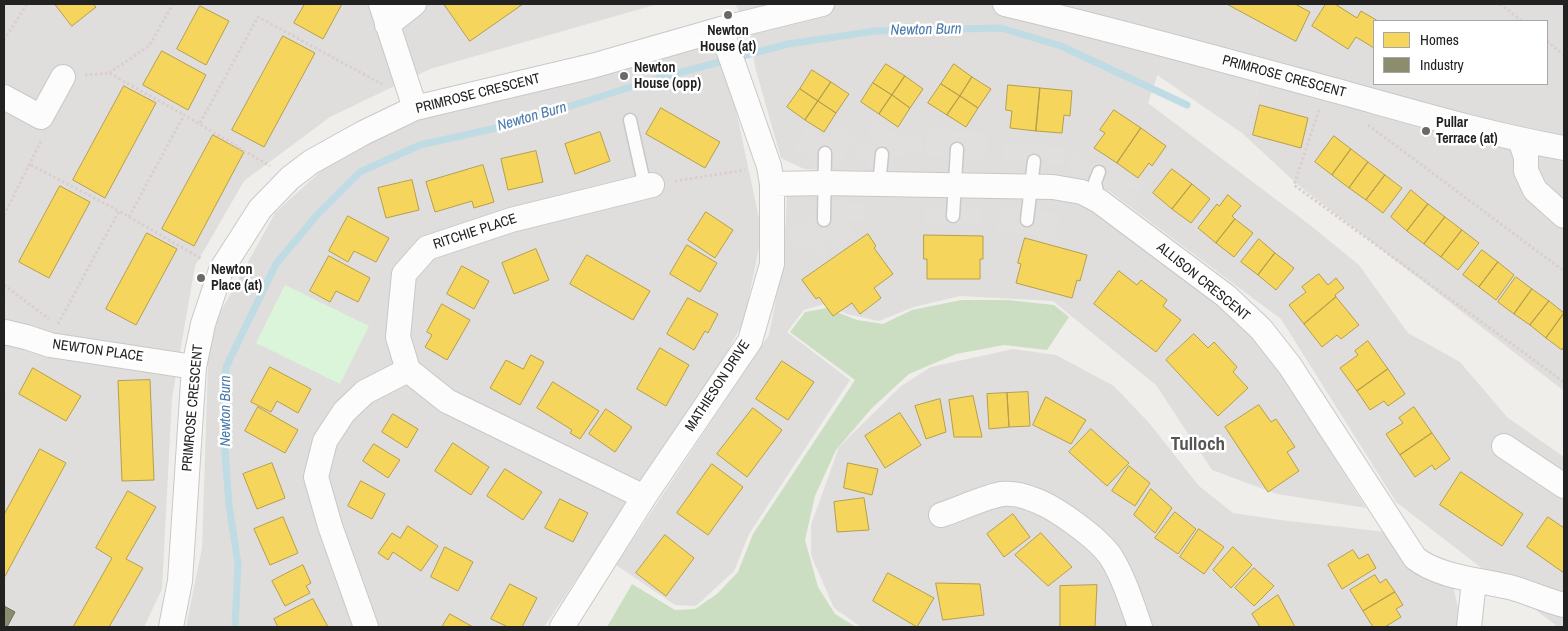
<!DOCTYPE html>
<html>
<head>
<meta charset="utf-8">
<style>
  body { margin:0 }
  #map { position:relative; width:1568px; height:631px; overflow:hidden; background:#f0eeeb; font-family:"Archivo Narrow",sans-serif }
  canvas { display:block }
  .frame { position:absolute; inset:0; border:5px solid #222; pointer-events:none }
  .legend { position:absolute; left:1373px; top:20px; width:175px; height:65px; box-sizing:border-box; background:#fff; border:1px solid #a7a7a7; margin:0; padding:6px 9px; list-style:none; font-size:15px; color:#222 }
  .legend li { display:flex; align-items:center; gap:10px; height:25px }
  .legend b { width:25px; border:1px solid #a7a7a7 }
</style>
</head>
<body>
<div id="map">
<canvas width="1568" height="631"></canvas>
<div class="frame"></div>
<ul class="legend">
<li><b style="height:14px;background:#f6d55c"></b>Homes</li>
<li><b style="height:14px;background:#8c8c6e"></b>Industry</li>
</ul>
</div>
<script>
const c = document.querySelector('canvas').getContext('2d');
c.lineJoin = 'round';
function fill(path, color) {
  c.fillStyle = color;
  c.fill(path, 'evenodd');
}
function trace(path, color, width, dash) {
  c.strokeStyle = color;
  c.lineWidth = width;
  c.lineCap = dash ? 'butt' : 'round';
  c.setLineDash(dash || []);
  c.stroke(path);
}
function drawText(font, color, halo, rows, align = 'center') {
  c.font = font + ' "Archivo Narrow",sans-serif';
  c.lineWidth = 5;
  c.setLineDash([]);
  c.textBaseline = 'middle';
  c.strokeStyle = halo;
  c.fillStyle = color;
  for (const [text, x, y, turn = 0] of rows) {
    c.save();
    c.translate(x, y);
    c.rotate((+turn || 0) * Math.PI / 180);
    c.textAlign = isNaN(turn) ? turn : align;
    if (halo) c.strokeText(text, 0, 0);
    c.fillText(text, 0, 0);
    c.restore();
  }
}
const residential = new Path2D(`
  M4 4H658L430 69 330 117 244 181 195 266 172 398 162 589 144 627H4Z
  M735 4H1564V391L1297 184 1242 133 1261 82 1165 53 1148 103 1310 225 1359 265 1408 333 1460 362 1507 417 1564 457V627H1558L1396 502 1281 319 1109 191 1076 178 804 169 781 158 755 67 750 31ZM1374 21H1547V84H1374Z
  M713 44 734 100 762 233 744 321 709 385 544 627H186L202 548 209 333 275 213 345 149 416 112 582 70Z
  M787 194 1081 199 1225 302 1281 373 1366 508 1277 494 1212 470 1156 385 1053 301 960 296 914 307 879 321 847 314 825 304 804 310 787 332 850 380 749 534 734 571 696 606 675 605 616 565 769 335 784 258Z
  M1013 349 1056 355 1114 386 1150 424 1199 486 1233 513 1280 520 1387 532 1453 585 1462 627H861L834 608 811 555V525L839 447 901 386 931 367Z`);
const forest = new Path2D(`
  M961 300H1008L1054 305 1069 317 1047 350 1004 345 956 354 909 374 872 408 836 450 815 496 805 540 818 587 835 614 856 627H607L632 584 675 610 695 609 717 594 738 572 753 534 855 380 790 332 805 312 827 308 857 320 883 324 912 310Z`);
const park = new Path2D(`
  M285 285 369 326 340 384 256 343Z`);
const parking = new Path2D(`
  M1165 53 1261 82 1242 133 1157 75Z
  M876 120 899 136 922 137 921 154 906 153 901 156 894 162 891 170H871L866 162 852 151 862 138 876 148 879 143 866 134Z
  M837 125 858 138 836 169H812L811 161 793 147 806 127 826 140Z
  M927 129 987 133 986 158H968L966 161V171L946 170 947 161 945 158 924 156Z
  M1004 142 1065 148 1063 166 1046 165 1042 172H1024L1023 165 1020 162 1002 160Z
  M1076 153 1091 163 1106 159 1144 187 1139 193 1120 181 1119 184 1137 196 1131 204 1112 190 1076 175 1066 168Z
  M816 201 864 203V220H847L856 234 835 249 826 235 820 239 830 253 822 258 812 244 799 253 788 238 791 236 787 231 804 222 811 216 816 207Z
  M944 203H966V207H980V225H926V207H943Z
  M1019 203 1039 205 1041 209 1044 211 1061 215 1054 242 1029 234 997 233 1000 209H1015Z
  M4 300 48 357 4 391Z`);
const homes = new Path2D(`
  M55 4H93L96 7 72 26Z
  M305 4H342L323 39 294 23Z
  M444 4H523L470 41Z
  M1227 4H1295L1310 12 1296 41Z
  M1326 4H1335L1357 18 1361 11 1378 21H1374V48L1356 37 1348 49 1312 26Z
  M200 6 229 21 206 65 177 49Z
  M283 36 315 53 264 147 232 130Z
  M162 51 206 75 188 110 143 85Z
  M886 64 905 76 892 95 873 83Z
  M954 64 972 77 960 96 941 84Z
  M812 70 831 82 818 101 800 89Z
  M905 76 923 89 910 108 892 95Z
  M972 77 991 89 978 108 960 96Z
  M831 82 849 94 836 113 818 101Z
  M873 83 892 95 879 114 861 102Z
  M941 84 960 96 947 115 928 103Z
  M1008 85 1040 88 1036 131 1010 128 1012 111 1006 110Z
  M124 86 156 103 105 198 73 180Z
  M1040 88 1072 91 1070 116 1064 115 1062 133 1036 131Z
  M800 89 818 101 805 120 787 107Z
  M892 95 910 108 898 127 879 114Z
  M960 96 978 108 966 127 947 115Z
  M818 101 836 113 824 132 805 120Z
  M1260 105 1308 118 1301 148 1253 135Z
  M661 108 720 142 705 168 646 134Z
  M1114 110 1141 128 1117 163 1094 148 1105 133 1100 130Z
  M1141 128 1166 146 1152 166 1149 163 1138 178 1117 163Z
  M600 132 610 161 575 174 565 144Z
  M213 135 244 152 194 246 162 229Z
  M1334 136 1351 149 1332 175 1315 162Z
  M1351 149 1368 162 1349 188 1332 175Z
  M536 151 543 182 508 190 501 159Z
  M1368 162 1385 175 1366 200 1349 188Z
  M483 165 494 202 474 208 472 201 435 212 426 182Z
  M1172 169 1192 184 1172 209 1153 193Z
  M1385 175 1402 188 1383 213 1366 200Z
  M412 180 419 210 386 218 378 188Z
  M1192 184 1210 199 1191 223 1172 209Z
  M60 186 90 202 49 278 19 262Z
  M1411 190 1428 204 1407 231 1391 217Z
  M1228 195 1241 206 1232 216 1235 219 1216 243 1198 228 1217 204 1219 206Z
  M1428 204 1445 217 1424 244 1407 231Z
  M706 212 733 230 715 258 688 240Z
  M348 216 389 238 376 262 354 251 348 262 329 251Z
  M1445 217 1462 230 1441 257 1424 244Z
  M1235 219 1253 233 1234 257 1216 243Z
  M1462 230 1479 243 1458 270 1441 257Z
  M147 233 177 249 136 325 106 309Z
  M868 234 876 246 874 248 893 274 874 288 881 298 860 314 852 303 833 316 819 297 816 299 802 280Z
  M924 235 983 236V259H980V279H927V259H924Z
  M1025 238 1087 255 1080 281 1077 280 1072 298 1016 283 1021 264 1018 263Z
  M1259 239 1275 253 1258 275 1241 262Z
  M687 245 717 263 700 292 670 274Z
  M536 249 549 280 514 294 502 263Z
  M1482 250 1498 262 1479 287 1463 275Z
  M1275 253 1294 268 1276 290 1258 275Z
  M587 255 650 291 633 320 570 284Z
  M329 256 370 278 358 302 336 291 330 302 310 291Z
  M1498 262 1514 275 1496 300 1479 287Z
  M462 266 489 281 474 309 447 294Z
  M1119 271 1137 285 1141 280 1167 300 1163 306 1181 320 1156 352 1094 304Z
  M1319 274 1328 285 1336 278 1344 288 1335 295 1336 297 1304 324 1289 305 1306 292 1302 287Z
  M1516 277 1532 289 1514 314 1498 302Z
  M1532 289 1549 301 1530 325 1514 314Z
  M1336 297 1359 325 1341 339 1337 335 1322 347 1304 324Z
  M688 298 718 314 708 333 705 331 694 350 667 334Z
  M1549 301 1564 313 1546 338 1530 325Z
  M442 304 470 320 447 360 425 347 432 335 427 332Z
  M1564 313V346L1562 350 1546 338Z
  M1194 334 1208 348 1214 342 1237 367 1233 372 1248 388 1218 416 1166 360Z
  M1368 341 1388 369 1357 391 1340 368 1358 355 1355 351Z
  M660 348 689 365 666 406 637 389Z
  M531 355 544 362 520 405 490 388 506 360 523 369Z
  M782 361 814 382 788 420 756 399Z
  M270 367 311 389 298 413 277 401 271 412 251 402Z
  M33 368 81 396 66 421 19 394Z
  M1388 369 1405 394 1388 406 1384 401 1370 410 1357 391Z
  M150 380 154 480 122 481 118 381Z
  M553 382 599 411 580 439 570 433 572 430 537 408Z
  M1028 392 1030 426 1009 427 1007 393Z
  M1007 393 1009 427 989 429 987 394Z
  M973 396 982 437H954L949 400Z
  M1046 397 1086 420 1071 444 1033 425Z
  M940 399 946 432 926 439 915 406Z
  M1259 405 1271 422 1276 419 1295 447 1287 452 1299 471 1268 492 1225 427Z
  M258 407 298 430 285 453 245 431Z
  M1414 407 1432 433 1400 455 1386 434 1403 423 1399 418Z
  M753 408 782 430 747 477 717 454Z
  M606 409 632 427 615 452 589 434Z
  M900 413 921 445 885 468 865 436Z
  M393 414 418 429 407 448 382 432Z
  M1091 429 1129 463 1107 486 1069 452Z
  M1432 433 1450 459 1435 470 1432 465 1415 477 1400 455Z
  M453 443 489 467 471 495 435 471Z
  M374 444 400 460 388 478 363 461Z
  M40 449 66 463 4 578V515Z
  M272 463 285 498 257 509 243 474Z
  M848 463 878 469 872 495 844 488Z
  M712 464 743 487 708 535 677 513Z
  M1129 466 1150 483 1135 506 1112 491Z
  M505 469 542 492 523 520 487 496Z
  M1461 472 1523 514 1502 546 1440 505Z
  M361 481 385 494 372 519 348 506Z
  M1151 489 1172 508 1155 533 1134 515Z
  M128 491 156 507 126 559 143 568 109 627H73L112 558 96 548Z
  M864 498 869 530 837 532 834 502Z
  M560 499 588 513 573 542 545 528Z
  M1175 512 1196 529 1178 554 1155 538Z
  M1013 514 1030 537 1004 557 987 534Z
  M283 517 298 553 270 565 254 529Z
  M1548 517 1564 528V573L1527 547Z
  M408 526 438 546 421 571 393 552 388 560 378 553 392 533 400 538Z
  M1199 529 1224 547 1204 574 1180 557Z
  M1041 533 1072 567 1048 586 1015 555Z
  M665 535 694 558 666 596 636 573Z
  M445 547 473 562 458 591 431 577Z
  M1233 547 1252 565 1231 588 1213 570Z
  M1353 550 1359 559 1368 554 1376 568 1342 589 1328 565Z
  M303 565 311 583 306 586 310 593 285 606 272 581Z
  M1254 568 1274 586 1254 606 1235 588Z
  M888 573 934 598 917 627 873 601Z
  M1375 575 1380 583 1386 579 1395 592 1363 611 1350 590Z
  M936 583 980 584 984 615 943 620Z
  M510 584 537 598 522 627H508L491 619Z
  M1097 585 1095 627H1060V586Z
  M1395 592 1403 605 1396 609 1401 617 1385 627H1373L1363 611Z
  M1278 595 1295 627H1260L1252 614Z
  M313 599 328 627H278L274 619Z
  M450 614 473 627H442Z`);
const industry = new Path2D(`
  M4 606 15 612 7 627H4Z`);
const stream = new Path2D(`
  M235 627 238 564 229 505 223 425 226 367 276 264 317 215 360 172 420 145 514 124 659 78 788 44 875 31 1001 28 1061 46 1187 105`);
const path = new Path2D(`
  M1500 4 1522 21
  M4 40 27 4
  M1547 41 1564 55
  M109 73 149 46 173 4
  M85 75 109 73 184 115
  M1319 110 1294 185 1564 382
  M200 123 258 17 382 84
  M1368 125 1564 271
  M31 165 119 211
  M675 181 745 170
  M4 215 42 139
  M129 217 184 115 270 166
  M4 285 49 319
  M58 324 119 211 202 259`);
const lane = new Path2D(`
  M630 120 645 187
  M879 185 882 154
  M1099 201 1095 182 1099 172
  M953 216 957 149
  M824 220 825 153
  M1027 220 1034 161`);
const street = new Path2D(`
  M381 4 415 108
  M1005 4C1120 31 1234 63 1348 94 1420 114 1491 135 1564 148
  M387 25 414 4
  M4 97 41 117 63 77
  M1520 140 1526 157V171L1535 190 1564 216
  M772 184 824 183 1053 187 1082 192 1099 201 1226 296 1261 329 1290 366 1415 558C1440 578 1483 580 1513 588 1530 593 1547 601 1564 605
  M4 333 5 332 26 337 50 345 194 367
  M1504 446 1564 486
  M644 497 447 401 408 370 398 337 404 274 427 248 511 220 652 185
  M941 515C957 510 987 496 1002 494 1012 493 1022 495 1032 499 1054 506 1098 538 1111 557 1124 578 1132 604 1140 627
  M171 627 180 581 194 367 203 324 221 270 260 209 290 178 311 162 363 133 415 108 592 66 721 29 822 4
  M366 627 330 526 316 477 325 441 344 412 365 392 408 370
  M562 627 644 497 750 341 772 264V184L769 166 721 29
  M1469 627 1474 581`);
const markers = [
  [728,15,5,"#6a6968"],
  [624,76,5,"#6a6968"],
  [1426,131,5,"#6a6968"],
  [201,278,5,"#6a6968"]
];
const poiNames = [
  ["Newton",728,31,"center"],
  ["House (at)",728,47,"center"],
  ["Newton",634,68],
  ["House (opp)",634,84],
  ["Pullar",1436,123],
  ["Terrace (at)",1436,139],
  ["Newton",211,270],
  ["Place (at)",211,286]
];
const streetNames = [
  ["PRIMROSE CRESCENT",1284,77,15],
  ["PRIMROSE CRESCENT",478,94,-14],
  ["RITCHIE PLACE",475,232,-18],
  ["ALLISON CRESCENT",1203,282,39],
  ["NEWTON PLACE",98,351,8],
  ["MATHIESON DRIVE",718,386,-57],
  ["PRIMROSE CRESCENT",193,408,-85]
];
const waterNames = [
  ["Newton Burn",926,30,-1],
  ["Newton Burn",532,117,-16],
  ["Newton Burn",226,411,-90]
];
const districtNames = [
  ["Tulloch",1198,445]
];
fill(residential, '#dfdedc');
fill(forest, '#cbdec1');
fill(park, '#daf5da');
fill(parking, '#e0dfde');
fill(homes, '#f6d55c');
trace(homes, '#b69f4b', 1);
fill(industry, '#8c8c6e');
trace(industry, '#6c6c57', 1);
trace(stream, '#bfdbe3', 7);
trace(lane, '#c9c8c7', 15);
trace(street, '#c9c8c7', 26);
trace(path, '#dccecd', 3, [2.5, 2.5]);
trace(lane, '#fdfcfc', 12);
trace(street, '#fdfcfc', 24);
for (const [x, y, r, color] of markers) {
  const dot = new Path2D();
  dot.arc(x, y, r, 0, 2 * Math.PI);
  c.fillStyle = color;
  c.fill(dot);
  trace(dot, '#fff', 2);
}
drawText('bold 14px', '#222', '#fff', poiNames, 'left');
drawText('14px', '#222', '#fff', streetNames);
drawText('italic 15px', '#4a7aab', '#fff', waterNames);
drawText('bold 19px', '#555', '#fff', districtNames);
</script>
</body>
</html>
